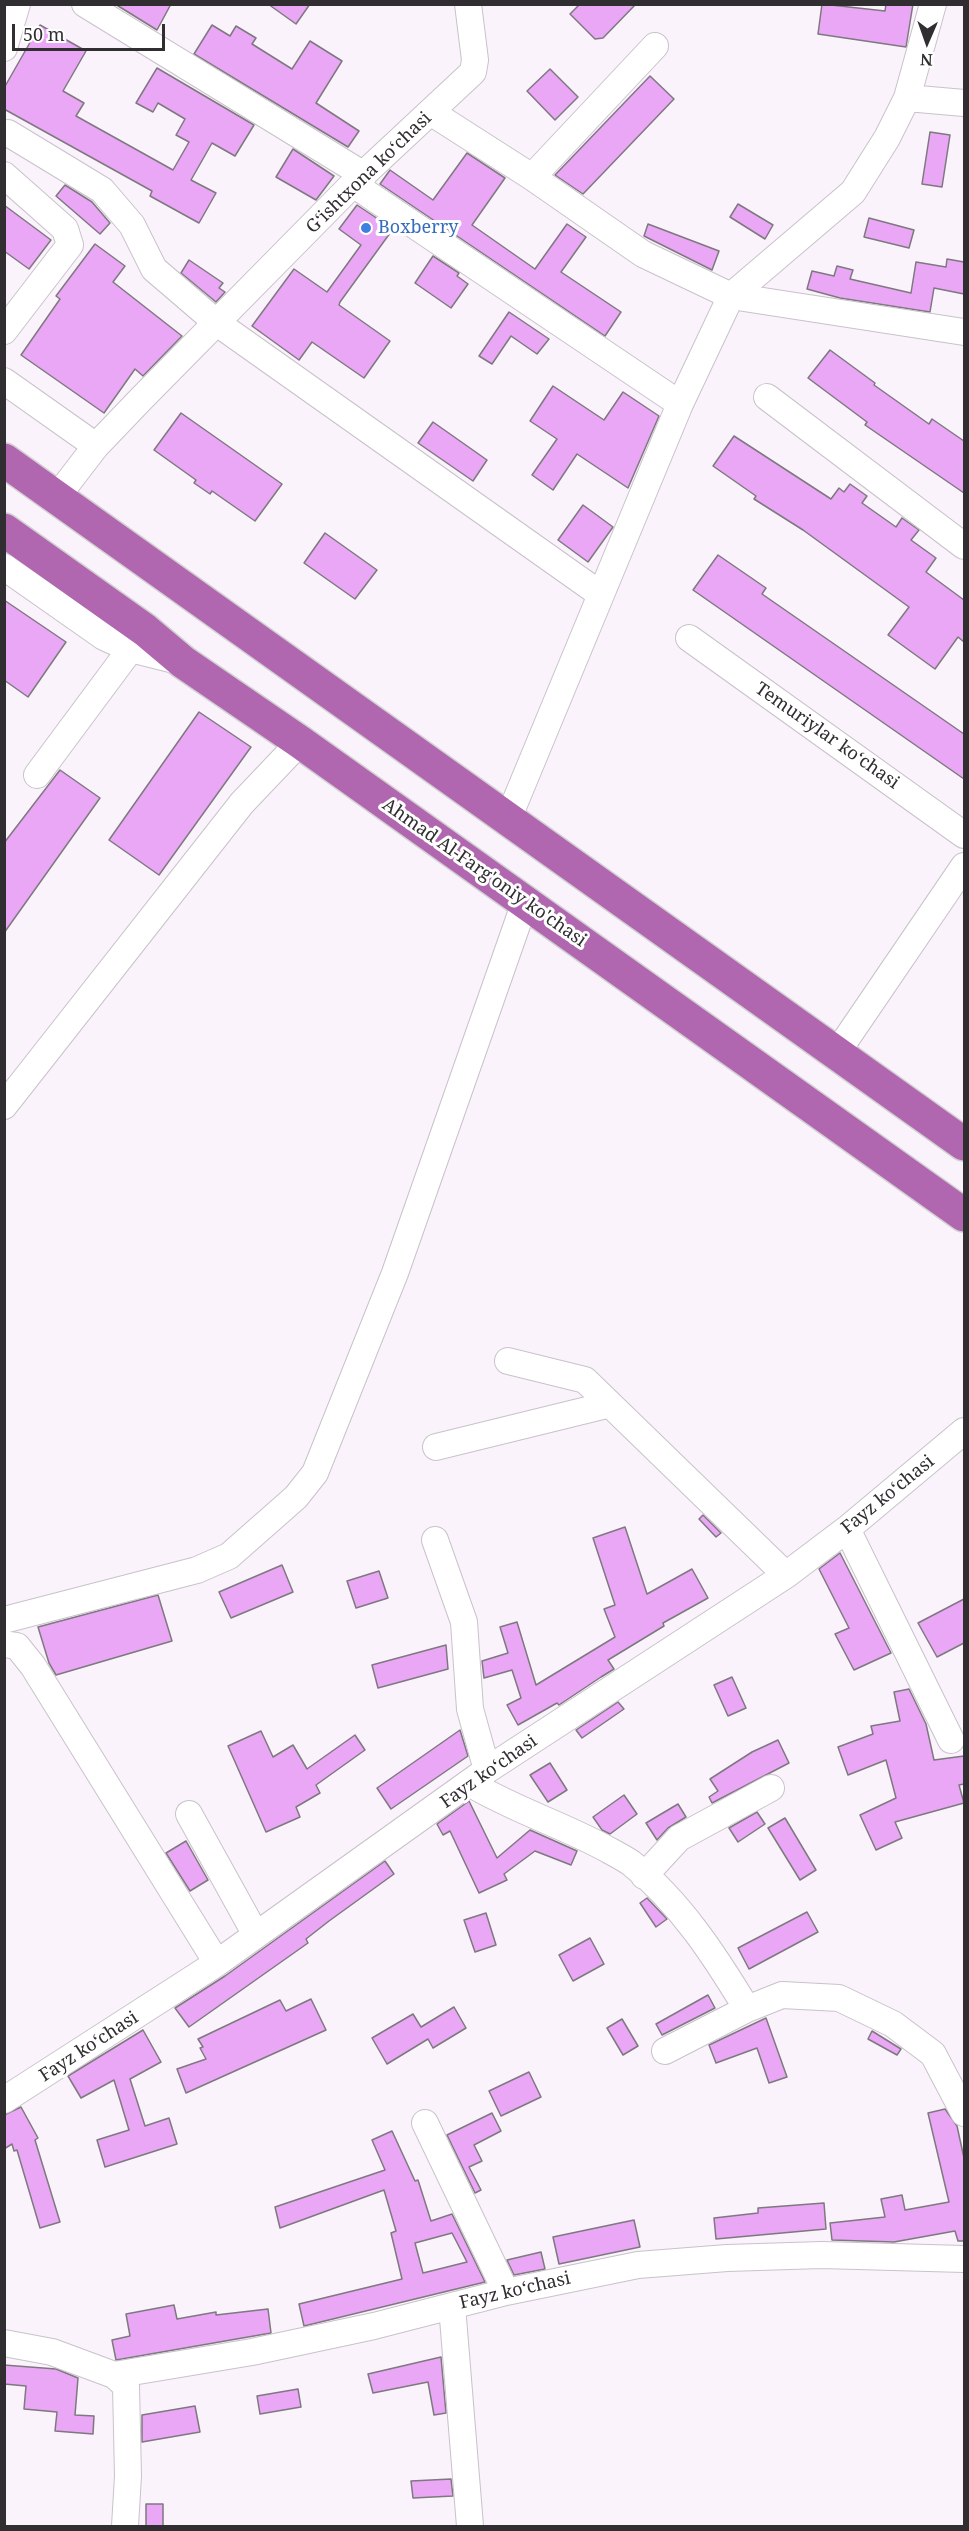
<!DOCTYPE html>
<html>
<head>
<meta charset="utf-8">
<style>
  body { margin:0 }
  #map { position:relative; width:969px; height:2531px; overflow:hidden; background:#faf3fb; font-family:"Noto Serif",serif }
  canvas { display:block }
  .frame { position:absolute; inset:0; border:6px solid #312e31; pointer-events:none }
  .north { position:absolute; left:897px; top:12px; width:60px; height:60px; -webkit-text-stroke:4px #fff; paint-order:stroke; rotate:182deg; font-size:16px; font-weight:700; line-height:24px; text-align:center; color:#312e31 }
  .north::after { content:''; display:block; margin:auto; width:21px; height:27px; background:#312e31; clip-path:polygon(50% 0,100% 100%,50% 72%,0 100%) }
  .scale { position:absolute; left:12px; top:24px; width:153px; height:27px; box-sizing:border-box; border:3px solid #312e31; border-top:0; padding-left:8px; font-size:18px; line-height:21px; white-space:nowrap; color:#312e31; -webkit-text-stroke:4px #fff; paint-order:stroke }
</style>
</head>
<body>
<div id="map">
<canvas width="969" height="2531"></canvas>
<div class="frame"></div>
<div class="north">N</div>
<div class="scale">50 m</div>
</div>
<script>
const c = document.querySelector('canvas').getContext('2d');
c.lineJoin = 'round';
function fill(path, color) {
  c.fillStyle = color;
  c.fill(path, 'evenodd');
}
function trace(path, color, width, dash) {
  c.strokeStyle = color;
  c.lineWidth = width;
  c.lineCap = dash ? 'butt' : 'round';
  c.setLineDash(dash || []);
  c.stroke(path);
}
function drawText(font, color, halo, rows, align = 'center') {
  c.font = font + ' "Noto Serif",serif';
  c.lineWidth = 6;
  c.setLineDash([]);
  c.textBaseline = 'middle';
  c.strokeStyle = halo;
  c.fillStyle = color;
  for (const [text, x, y, turn = 0] of rows) {
    c.save();
    c.translate(x, y);
    c.rotate((+turn || 0) * Math.PI / 180);
    c.textAlign = isNaN(turn) ? turn : align;
    if (halo) c.strokeText(text, 0, 0);
    c.fillText(text, 0, 0);
    c.restore();
  }
}
const building = new Path2D(`
  M115 4H171L157 30Z
  M268 4H310L296 24Z
  M580 4H636L603 38 595 39 570 14Z
  M822 4 885 11 886 4H913L906 47 818 34Z
  M40 25 86 51 63 91 84 103 76 116 173 170 189 142 176 135 185 119 158 103 153 112 136 103 157 68 254 125 235 156 212 143 191 180 216 193 199 223 150 196 152 191 4 109V88Z
  M212 25 230 36 236 26 256 38 252 44 292 69 310 41 342 61 316 103 359 131 348 147 194 54Z
  M550 69 578 97 555 120 527 91Z
  M650 76 674 99 583 194 555 175Z
  M930 132 950 135 942 187 922 184Z
  M293 149 334 176 316 200 276 177Z
  M467 153 505 178 472 225 535 269 567 224 586 237 561 272 621 312 605 336 380 184 390 170 433 200Z
  M65 185 92 202 110 223 100 234 56 196Z
  M738 204 773 225 765 239 730 217Z
  M4 205 51 240 29 269 4 251Z
  M357 205 393 229 340 302 339 305 390 341 364 378 312 342 299 360 252 326 294 269 327 292 361 245 339 229Z
  M869 218 914 230 909 248 864 237Z
  M648 224 719 251 712 270 644 236Z
  M95 244 125 266 113 282 182 336 143 376 135 369 104 413 21 355 60 299 56 296Z
  M433 256 459 273 457 276 468 284 451 308 415 283Z
  M947 259 964 262V294L934 288 930 312 840 298 807 289 812 271 834 276 837 266 853 270 850 279 911 293 916 262 946 267Z
  M189 260 223 283 219 288 225 292 216 302 181 273Z
  M509 312 549 339 537 354 511 336 492 364 479 356Z
  M830 350 875 383 874 385 929 424 932 419 964 441V493L865 425 867 422 808 378Z
  M553 386 604 420 623 392 659 416 628 488 577 454 553 490 532 475 557 439 530 421Z
  M181 413 282 484 255 521 212 491 210 494 194 483 196 480 154 450Z
  M433 422 487 460 473 481 418 443Z
  M734 436 831 499 839 488 844 492 850 484 867 496 862 503 896 527 902 518 919 530 911 540 936 558 926 572 964 600V642L958 637 935 669 888 635 909 607 803 530 754 499 756 496 713 466Z
  M583 505 613 527 588 562 558 540Z
  M325 533 377 570 355 599 304 563Z
  M718 555 766 588 762 594 964 734V779L693 590Z
  M4 600 66 642 28 697 4 680Z
  M199 712 251 747 159 875 109 840Z
  M60 770 100 798 4 933V843Z
  M703 1515 721 1533 716 1537 699 1519Z
  M625 1527 647 1594 692 1569 708 1598 663 1623 664 1626 608 1660 614 1669 601 1677 559 1705 557 1703 518 1725 507 1705 521 1698 512 1670 484 1678 482 1661 508 1653 500 1627 517 1622 536 1685 615 1637 604 1609 615 1605 593 1538Z
  M840 1553 891 1653 854 1670 835 1634 849 1628 819 1569Z
  M282 1565 293 1592 231 1618 219 1592Z
  M379 1571 388 1598 356 1608 347 1581Z
  M158 1595 172 1641 56 1675 49 1663 38 1627Z
  M964 1599V1643L937 1657 918 1623Z
  M446 1645 448 1669 378 1688 372 1665Z
  M732 1677 746 1708 728 1716 714 1685Z
  M909 1689 926 1724 934 1760 964 1756V1784L959 1785 964 1803 895 1822 902 1838 876 1850 860 1815 896 1798 886 1760 848 1775 838 1747 873 1734 871 1726 900 1721 894 1692Z
  M618 1702 624 1709 582 1738 576 1730Z
  M460 1730 468 1756 391 1809 377 1788Z
  M261 1731 273 1757 293 1745 307 1769 355 1735 365 1750 316 1785 320 1793 296 1807 300 1817 266 1832 228 1746Z
  M778 1740 789 1763 712 1803 709 1797 718 1791 710 1779 752 1752Z
  M550 1763 567 1790 548 1802 530 1775Z
  M624 1795 637 1814 610 1834 602 1830 593 1817Z
  M469 1801 497 1858 530 1830 577 1851 571 1865 535 1851 504 1874 507 1880 479 1893 450 1831 443 1835 437 1824Z
  M678 1804 686 1817 668 1828 657 1840 646 1823Z
  M757 1812 765 1824 738 1842 729 1828Z
  M785 1818 816 1870 800 1880 768 1828Z
  M186 1841 208 1880 190 1891 166 1853Z
  M385 1861 394 1874 329 1921 306 1939 308 1943 189 2027 175 2008 225 1976Z
  M647 1898 667 1919 656 1927 640 1903Z
  M807 1912 818 1932 749 1969 738 1948Z
  M486 1913 496 1945 475 1952 464 1920Z
  M590 1938 604 1964 573 1981 559 1955Z
  M708 1995 715 2008 662 2035 656 2024Z
  M311 1999 326 2030 186 2093 177 2069 206 2059 200 2048 203 2047 198 2039 280 2000 286 2011Z
  M454 2007 466 2028 433 2048 428 2039 387 2064 372 2038 413 2014 421 2027Z
  M766 2018 787 2077 769 2083 757 2048 716 2063 709 2045Z
  M622 2019 638 2046 623 2055 607 2028Z
  M143 2030 161 2062 130 2079 145 2126 169 2118 177 2144 105 2167 97 2140 129 2130 114 2080 81 2098 68 2076Z
  M872 2031 901 2049 897 2055 868 2039Z
  M529 2072 541 2097 501 2116 489 2091Z
  M21 2107 38 2138 35 2140 60 2222 40 2228 17 2150 14 2151 12 2144 4 2149V2115Z
  M945 2109 957 2126 964 2158V2241H958L955 2231 894 2242 832 2240 830 2223 885 2217 881 2199 902 2195 905 2210 949 2202 928 2113Z
  M492 2113 501 2131 474 2145 482 2161 469 2167 481 2190 475 2193 447 2135Z
  M392 2131 415 2181 418 2180 431 2221 452 2214 485 2282 304 2326 299 2304 402 2279 391 2233 396 2231 384 2190 280 2228 275 2207 385 2170 372 2140ZM452 2233 467 2262 423 2273 415 2243Z
  M824 2203 826 2229 716 2239 714 2218 758 2213V2208Z
  M634 2220 640 2247 559 2264 553 2237Z
  M541 2252 545 2269 514 2275 507 2260Z
  M174 2305 177 2319 216 2312V2315L268 2309 271 2333 116 2360 112 2340 130 2336 126 2314Z
  M441 2357 446 2413 434 2415 428 2382 373 2393 368 2374Z
  M4 2365 56 2369 78 2378 75 2415 94 2416 93 2434 55 2431 57 2412 24 2409 26 2386 4 2384Z
  M298 2389 301 2407 260 2414 257 2396Z
  M195 2406 200 2432 142 2442V2415Z
  M451 2479 453 2496 413 2498 411 2481Z
  M146 2504H163V2526H146Z`);
const minor = new Path2D(`
  M85 4 364 175
  M655 46 532 177 643 254 731 296 964 332
  M4 48 17 4
  M907 98 964 103
  M432 113 532 177
  M8 133 102 190 132 225 154 269 217 323 600 594
  M4 175 65 229 70 245 4 331
  M353 184 680 404
  M4 381 96 446
  M767 397 964 546
  M56 498 96 446 141 399 353 184 473 72 475 60 468 4
  M4 567 104 637 130 649 182 662
  M689 638 964 835
  M37 775 141 635
  M508 819 680 404 731 296 853 192 887 138 907 98 933 4
  M836 1054 964 866
  M4 1106 242 803 300 742
  M508 1361 585 1380 786 1575
  M436 1447 607 1405
  M847 1529 951 1740
  M435 1540 464 1622 470 1709 487 1770
  M4 1620 197 1570 229 1556 296 1497 315 1473 395 1273 525 902
  M4 1644 17 1646 33 1666 217 1963
  M471 1784C513 1809 560 1824 603 1847 612 1852 622 1857 631 1863 680 1902 715 1956 747 2009L665 2051
  M189 1814 256 1935
  M644 1876 679 1838 771 1788
  M747 2009 782 1995 839 1998 893 2024 933 2054 964 2113
  M4 2100 217 1963 487 1770 786 1575 847 1529 964 1431
  M425 2123 506 2292
  M452 2306 470 2526
  M4 2343 52 2352 114 2375 252 2352 374 2326 506 2292 638 2265 727 2258 822 2255 964 2259
  M114 2375 126 2386 128 2476 125 2526`);
const highway = new Path2D(`
  M4 460 964 1144
  M4 530 145 630 183 662 300 742 964 1215`);
const markers = [
  [366,228,6,"#3f7fe0"]
];
const streetNames = [
  ["Gʻishtxona koʻchasi",369,173,-44],
  ["Temuriylar koʻchasi",827,736,35],
  ["Ahmad Al-Farg'oniy ko'chasi",484,873,35],
  ["Fayz koʻchasi",888,1495,-39],
  ["Fayz koʻchasi",489,1772,-35],
  ["Fayz koʻchasi",89,2047,-33],
  ["Fayz koʻchasi",515,2291,-13]
];
const shopNames = [
  ["Boxberry",378,228]
];
fill(building, '#e9a7f6');
trace(building, '#7e787f', 1.5);
trace(minor, '#c9c2ca', 28);
trace(highway, '#d2d1d2', 36);
trace(minor, '#fff', 26);
trace(highway, '#b167af', 33);
for (const [x, y, r, color] of markers) {
  const dot = new Path2D();
  dot.arc(x, y, r, 0, 2 * Math.PI);
  c.fillStyle = color;
  c.fill(dot);
  trace(dot, '#fff', 2);
}
drawText('18px', '#312e31', '#fff', streetNames);
drawText('18px', '#366cbe', '#fff', shopNames, 'left');
</script>
</body>
</html>
